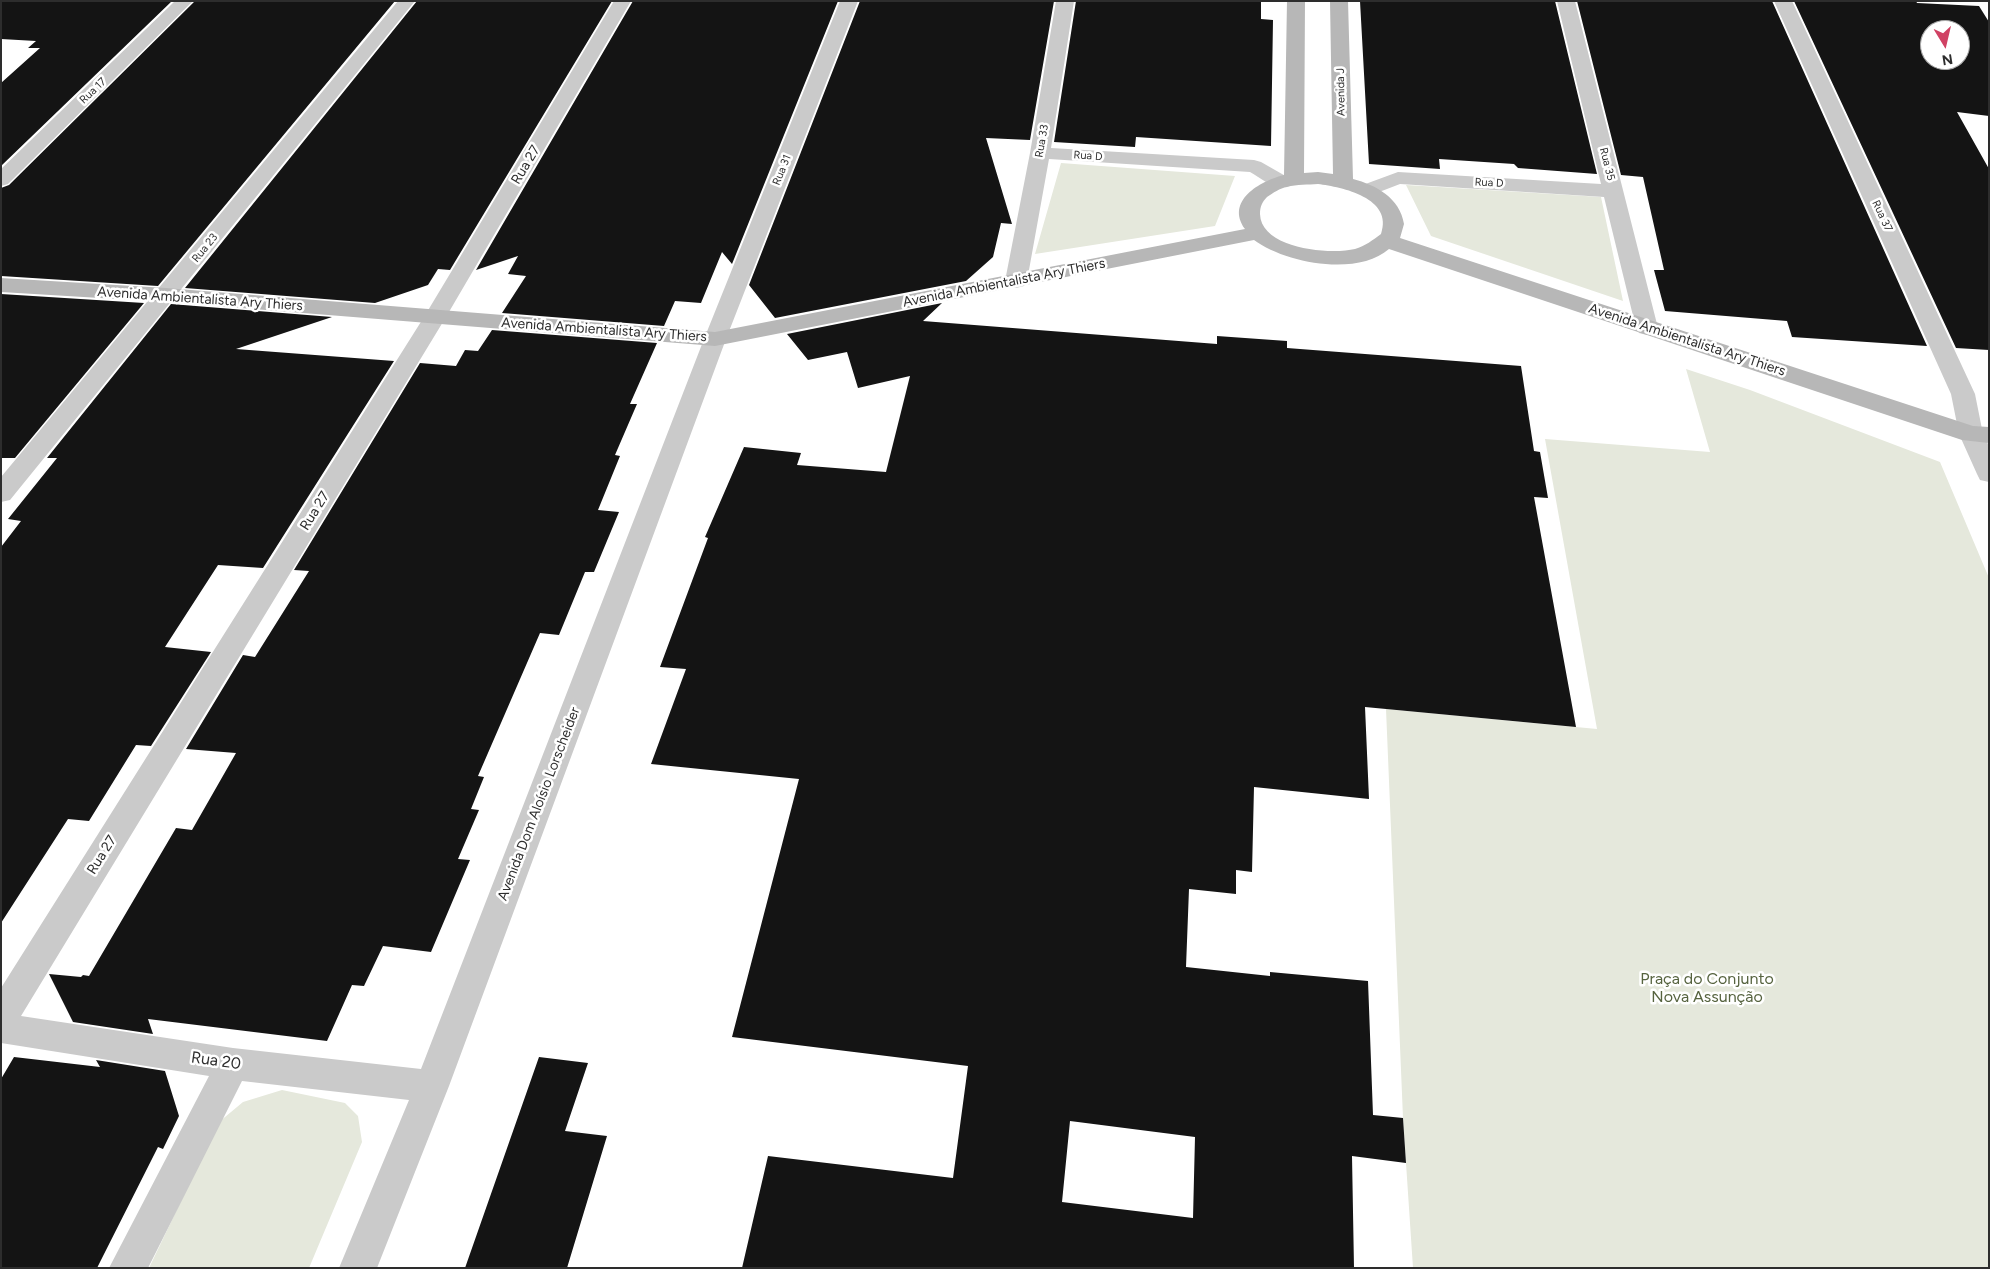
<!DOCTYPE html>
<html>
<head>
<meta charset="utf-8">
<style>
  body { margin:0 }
  #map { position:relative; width:1990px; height:1269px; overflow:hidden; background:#fff; font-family:Figtree,sans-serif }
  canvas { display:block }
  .frame { position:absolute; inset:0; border:2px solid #2d2d2d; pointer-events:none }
  .north { position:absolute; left:1920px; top:20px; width:50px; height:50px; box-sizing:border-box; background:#fff; border:1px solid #ababab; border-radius:50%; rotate:171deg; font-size:14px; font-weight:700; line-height:20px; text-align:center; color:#2d2d2d }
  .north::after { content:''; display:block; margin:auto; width:18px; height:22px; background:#d04264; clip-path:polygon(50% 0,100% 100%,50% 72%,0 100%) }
</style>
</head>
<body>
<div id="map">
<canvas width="1990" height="1269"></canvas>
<div class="frame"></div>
<div class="north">N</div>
</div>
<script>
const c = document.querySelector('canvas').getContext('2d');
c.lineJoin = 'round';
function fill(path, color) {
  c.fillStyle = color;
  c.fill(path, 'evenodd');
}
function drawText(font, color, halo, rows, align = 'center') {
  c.font = font + ' Figtree,sans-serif';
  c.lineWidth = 5;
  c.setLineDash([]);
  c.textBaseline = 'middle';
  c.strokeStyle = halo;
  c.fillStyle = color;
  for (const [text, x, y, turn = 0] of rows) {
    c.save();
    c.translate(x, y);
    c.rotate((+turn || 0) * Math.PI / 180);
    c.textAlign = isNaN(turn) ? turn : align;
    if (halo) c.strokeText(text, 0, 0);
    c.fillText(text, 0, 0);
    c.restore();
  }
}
const green = new Path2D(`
  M1061 163 1235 176 1215 226 1035 254Z
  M1406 185 1601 197 1623 301 1431 236Z
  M1686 369 1750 390 1940 462 1989 578V1268H1413L1403 1118 1386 709 1597 729 1545 439 1710 452Z
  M282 1090 345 1103 358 1116 362 1142 309 1268H149L219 1122 243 1102Z`);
const building = new Path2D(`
  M1 1H172L1 166V83L40 48H28L36 41 1 39Z
  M195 1H395L158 286 1 276V188L9 185Z
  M417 1H612L450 270 438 269 428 285 375 303 185 288Z
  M633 1H838L732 264 722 252 701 303 675 301 664 326 502 313 526 276 508 274 518 256 476 270Z
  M860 1H1054L1030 140 986 138 1012 224 1001 223 993 257 966 281 775 318 749 285Z
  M1076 1H1261V19L1273 20 1271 146 1136 137 1135 147 1054 142Z
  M1360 1H1555L1597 174 1518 168 1514 164 1439 159 1440 169 1369 164Z
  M1577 1H1772L1927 346 1792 337 1787 321 1665 311 1654 270H1664L1643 177 1621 175Z
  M1794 1H1916L1917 3 1979 6 1989 22V116L1957 112 1989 169V350L1956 348ZM1930 30H1960V60H1930Z
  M1 294 144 303 15 458H1Z
  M942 303 923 321 1217 344V336L1287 341V348L1521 366 1534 451 1540 452 1548 498 1534 497 1576 727 1365 707 1369 799 1254 787 1252 872 1236 870V894L1189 889 1186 967 1270 976V972L1368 981 1373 1115 1403 1118 1406 1163 1352 1156 1354 1268H742L768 1156 953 1178 968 1066 732 1037 799 779 651 764 686 669 660 667 708 538 705 537 744 447 801 453 797 465 886 472 910 376 858 388 847 352 808 360 787 334ZM1070 1121 1195 1137 1193 1218 1062 1202Z
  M171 304 332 317 236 349 394 361 263 568 218 565 165 647 211 652 151 746 136 745 89 821 68 819 1 923V547L21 521 8 519 57 458H47Z
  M492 330 657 343 630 404H637L615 455 620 456 598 510 619 512 594 572H585L559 635 540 633 478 776 484 777 471 809 479 810 458 859 470 860 431 952 383 946 364 986 352 985 327 1041 148 1019 153 1034 73 1022 49 974 81 977 83 975 89 976 176 828 192 830 236 753 186 749 243 655 255 657 309 571 294 570 420 363 456 366 465 350 478 351Z
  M14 1057 100 1067 96 1060 165 1071 179 1116 163 1149 158 1147 97 1268H1V1079Z
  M539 1057 588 1063 565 1131 607 1136 567 1268H465Z`);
const street = new Path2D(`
  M175 1H193L8 184 1 186V169Z
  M398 1H415L10 500 1 502V477Z
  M614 1H631L446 317 21 1016 233 1048 421 1069 704 339 840 1H858L726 339 449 1086 377 1268H339L409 1100 242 1081 148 1268H109L209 1076 1 1043V988L424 317Z
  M1056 1H1074L1051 148 1254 160 1261 162 1289 178 1292 182 1289 186C1274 190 1262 179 1250 172L1049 159 1027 281 1024 286 1016 288 1008 286 1005 281 1030 153Z
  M1557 1H1575L1658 328 1655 333 1647 335 1639 333 1636 328 1604 197 1400 184 1374 194 1367 196 1360 194 1357 190 1360 186 1398 172 1601 184Z
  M1774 1H1792L1975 394 1983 434 1989 446V482L1980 480 1977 474 1959 434 1951 394Z`);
const secondary = new Path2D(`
  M1287 1H1305L1304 173 1318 172 1333 174 1330 1H1348L1353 179C1376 185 1400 198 1404 224L1400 238 1973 426 1989 427V443L1962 440 1389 249C1357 277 1285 263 1254 240L715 346 166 302 1 292V278L166 288 715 332 1245 229C1225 201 1260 181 1284 175ZM1318 184C1342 187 1394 198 1381 234 1373 240 1365 246 1355 249 1330 255 1261 249 1260 214 1260 207 1262 202 1267 197 1273 193 1280 188 1287 187 1297 184 1308 185 1318 184Z`);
const farStreetnames = [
  ["Rua 17",93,91,-44],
  ["Avenida J",1341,92,-91],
  ["Rua 33",1042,141,-80],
  ["Rua D",1088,156,4],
  ["Rua 35",1607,164,76],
  ["Rua 31",782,170,-68],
  ["Rua D",1489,183,3],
  ["Rua 37",1882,216,65],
  ["Rua 23",205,248,-51]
];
const streetNames = [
  ["Rua 27",526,165,-59],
  ["Avenida Ambientalista Ary Thiers",1004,283,-11],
  ["Avenida Ambientalista Ary Thiers",200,299,4],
  ["Avenida Ambientalista Ary Thiers",604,330,4],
  ["Avenida Ambientalista Ary Thiers",1687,340,18],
  ["Rua 27",315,511,-58],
  ["Avenida Dom Aloísio Lorscheider",539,804,-69],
  ["Rua 27",102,855,-58]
];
const nearParknames = [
  ["Praça do Conjunto",1707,979],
  ["Nova Assunção",1707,997]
];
const nearStreetnames = [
  ["Rua 20",216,1061,8]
];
fill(green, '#e5e8dc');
fill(building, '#141414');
fill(street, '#cacaca');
fill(secondary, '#b7b7b7');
drawText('11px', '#2d2d2d', '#fff', farStreetnames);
drawText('14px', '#2d2d2d', '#fff', streetNames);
drawText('16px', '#56633f', '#fff', nearParknames);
drawText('16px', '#2d2d2d', '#fff', nearStreetnames);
</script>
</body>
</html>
